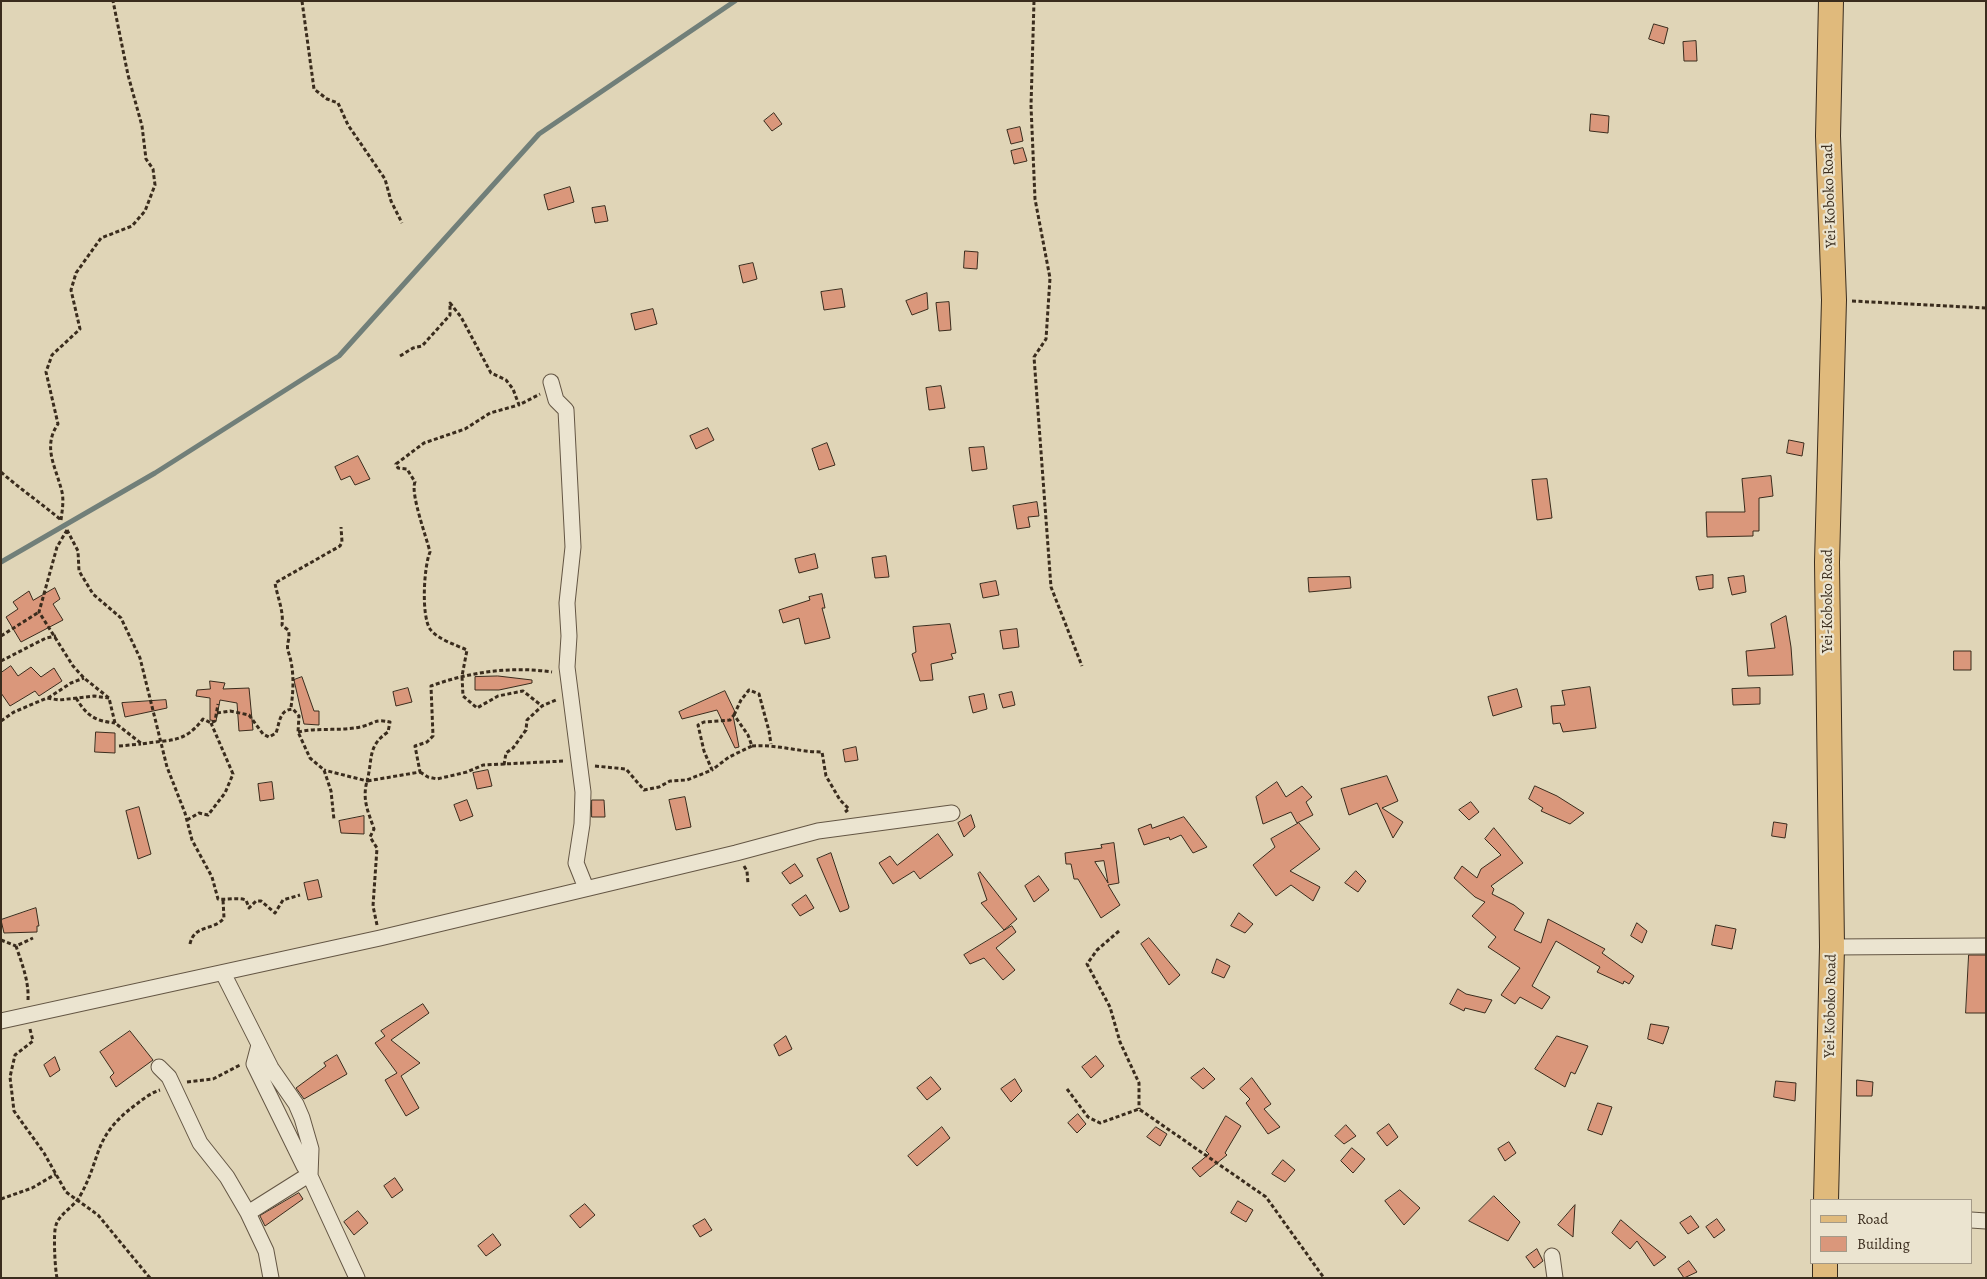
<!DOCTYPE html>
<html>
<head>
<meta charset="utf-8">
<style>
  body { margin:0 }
  #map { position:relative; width:1987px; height:1279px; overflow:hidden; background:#e0d5b7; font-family:Alegreya,serif }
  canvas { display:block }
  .frame { position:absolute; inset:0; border:2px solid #3a2c1d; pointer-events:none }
  .legend { position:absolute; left:1810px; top:1199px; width:162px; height:65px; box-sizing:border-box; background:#ebe4d0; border:1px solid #a49a88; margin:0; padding:6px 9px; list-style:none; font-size:15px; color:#3a2c1d }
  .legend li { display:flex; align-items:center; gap:10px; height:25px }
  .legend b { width:25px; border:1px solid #a49a88 }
</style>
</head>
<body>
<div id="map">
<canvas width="1987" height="1279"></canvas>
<div class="frame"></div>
<ul class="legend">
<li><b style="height:6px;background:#e0ba7c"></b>Road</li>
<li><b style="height:14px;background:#da977b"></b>Building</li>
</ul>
</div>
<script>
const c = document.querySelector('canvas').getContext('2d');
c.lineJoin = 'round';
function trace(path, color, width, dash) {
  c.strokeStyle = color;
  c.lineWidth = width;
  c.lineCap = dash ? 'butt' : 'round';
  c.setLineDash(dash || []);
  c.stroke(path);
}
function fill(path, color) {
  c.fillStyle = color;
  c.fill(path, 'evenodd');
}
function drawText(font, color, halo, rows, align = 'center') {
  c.font = font + ' Alegreya,serif';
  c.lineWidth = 4.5;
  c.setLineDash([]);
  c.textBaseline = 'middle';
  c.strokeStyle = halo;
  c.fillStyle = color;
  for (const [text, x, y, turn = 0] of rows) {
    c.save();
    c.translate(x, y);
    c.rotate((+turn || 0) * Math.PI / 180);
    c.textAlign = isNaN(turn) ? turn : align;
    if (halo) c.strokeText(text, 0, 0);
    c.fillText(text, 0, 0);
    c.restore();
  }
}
const stream = new Path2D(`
  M1 562 155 473 339 356 539 134 735 1`);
const building = new Path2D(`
  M1654 24 1668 28 1664 44 1649 39Z
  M1696 41 1697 61H1684L1683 42Z
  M774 113 782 124 772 131 764 121Z
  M1591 114 1609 116 1608 133 1590 131Z
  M1020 127 1023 141 1011 144 1007 130Z
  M1023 148 1027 161 1014 164 1011 151Z
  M570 187 574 202 548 210 544 195Z
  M605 206 608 221 595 223 592 208Z
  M965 251 978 252 977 269 964 268Z
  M753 263 757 279 743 283 739 266Z
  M842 289 845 307 824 310 821 292Z
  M927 293 928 309 912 315 906 301Z
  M949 302 951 330 939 331 936 303Z
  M653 309 657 324 635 330 631 314Z
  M941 386 945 408 929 410 926 388Z
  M708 428 714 440 696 449 690 436Z
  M1789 440 1804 443 1802 456 1787 453Z
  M827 443 835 465 819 470 812 449Z
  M984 447 987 469 972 471 969 448Z
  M358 456 370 479 355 485 350 476 341 480 335 467Z
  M1771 476 1773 496 1759 498V531H1753V536L1707 537 1706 512H1745L1742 479Z
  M1547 479 1552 518 1537 520 1532 480Z
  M1037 502 1039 516 1028 517 1030 527 1017 529 1013 506Z
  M815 554 818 568 799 573 795 559Z
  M886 556 889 577 875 578 872 558Z
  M1713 575V588L1699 590 1696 577Z
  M1744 576 1746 592 1732 595 1728 578Z
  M1350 577 1351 588 1309 592 1308 578Z
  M996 581 999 595 983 598 980 584Z
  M55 588 60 599 53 604 63 620 21 642 6 617 18 609 13 602 29 591 33 600Z
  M822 594 825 608H822L830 638 805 644 799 618 783 623 779 610 810 600 809 597Z
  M1786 616 1791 647 1793 675 1748 676 1746 651 1775 648 1771 624Z
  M950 624 956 653 951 654 953 659 931 664 933 680 920 681 912 654 916 652 913 627Z
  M1017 629 1019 647 1003 649 1000 631Z
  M1954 651H1971V670H1954Z
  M11 666 18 676 31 667 41 677 54 668 62 681 39 696 35 691 10 706 1 693V673Z
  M498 676 532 680V683L499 690H475V677Z
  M302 677 314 711H319V725L304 724 294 680Z
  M210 681 225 683 223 689 249 688 253 730 239 731 237 703 220 700 216 721 210 720V698L196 696 197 690 210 689Z
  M1590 687 1596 728 1563 732 1560 723 1553 724 1551 706 1565 705 1562 691Z
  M408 688 412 702 396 706 393 692Z
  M1760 688V704L1733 705 1732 689Z
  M1517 689 1522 707 1493 716 1488 697Z
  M725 691 736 714 733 715 739 747 735 748 717 710 682 719 679 712Z
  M1012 692 1015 705 1003 708 999 695Z
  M984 694 987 709 973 713 969 697Z
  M166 700 167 708 125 717 122 703Z
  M96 732 115 733V753L95 752Z
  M856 747 858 760 845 762 843 750Z
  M488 770 492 786 477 789 473 773Z
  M1387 776 1398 801 1382 808 1403 822 1393 838 1377 803 1349 815 1341 789Z
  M272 782 274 799 260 801 258 784Z
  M1277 782 1286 797 1302 786 1312 797 1306 802 1313 815 1297 823 1291 812 1263 824 1256 797Z
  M1535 786 1557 796 1584 813 1570 824 1541 811 1543 808 1529 799Z
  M685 797 691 827 676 830 669 800Z
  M467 800 473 816 460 821 454 805Z
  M592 800H604L605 817H592Z
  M1471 802 1479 812 1469 820 1459 810Z
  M139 807 151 854 138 859 126 811Z
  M971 815 975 827 964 837 958 823Z
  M364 816V834L341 833 339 821Z
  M1184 817 1207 847 1193 853 1181 835 1170 840 1169 837 1144 845 1138 829 1151 824 1152 828Z
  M1774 822 1787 824 1785 838 1772 836Z
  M1299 823 1320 849 1290 871 1320 887 1313 901 1291 885 1276 896 1253 865 1275 847 1271 839Z
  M1494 828 1523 863 1491 886 1494 889 1492 894 1514 905 1524 913 1514 930 1541 943 1548 919 1605 949 1602 953 1634 976 1629 984 1624 981 1623 984 1597 972 1600 967 1556 941 1532 986 1550 997 1542 1009 1520 997 1515 1004 1501 995 1520 968 1488 947 1496 937 1472 916 1485 902 1475 897 1454 878 1462 866 1477 878 1481 869 1501 855 1485 839Z
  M938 834 953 855 920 879 914 871 893 884 879 863 890 856 897 865Z
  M1114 843 1119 883 1108 885 1120 905 1101 918 1078 879H1074L1071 864H1066L1065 853 1102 848 1101 845ZM1104 861 1108 883 1095 862Z
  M831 853 849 907 848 909 840 912 817 859Z
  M795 864 803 876 790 884 782 873Z
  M1356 871 1366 881 1358 892 1345 883Z
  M980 872 1017 919 1004 930 981 903 987 900 978 874Z
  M1039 876 1049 890 1034 902 1025 886Z
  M318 880 322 897 308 900 304 883Z
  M806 895 814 908 800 916 792 905Z
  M36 908 39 926H37V932L4 933 1 920Z
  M1239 913 1253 924 1245 933 1231 926Z
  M1637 923 1647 931 1642 943 1631 936Z
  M1716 925 1736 929 1732 949 1712 945Z
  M1012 926 1016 932 996 948 1015 970 1003 980 984 958 970 964 964 955Z
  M1149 938 1180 975 1169 985 1141 944Z
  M1969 955H1986V1013H1966Z
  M1217 959 1230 966 1224 978 1212 973Z
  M1458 989 1466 994 1492 1000 1485 1013 1465 1008 1464 1011 1450 1004Z
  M423 1004 429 1013 391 1040 420 1063 401 1076 419 1108 406 1116 385 1080 397 1073 375 1043 385 1036 381 1031Z
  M1651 1024 1669 1027 1663 1044 1648 1039Z
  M130 1031 153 1060 116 1087 110 1077 114 1073 100 1052Z
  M786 1036 792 1049 779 1056 774 1045Z
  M1557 1036 1588 1046 1575 1074 1571 1072 1565 1087 1535 1069Z
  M337 1055 347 1074 304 1099 296 1088 326 1066 324 1063Z
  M1096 1056 1104 1066 1091 1078 1082 1067Z
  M55 1057 60 1070 50 1077 44 1065Z
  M1204 1068 1215 1079 1203 1089 1191 1078Z
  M931 1077 941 1089 927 1100 917 1088Z
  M1252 1078 1271 1104 1264 1109 1280 1127 1268 1134 1246 1103 1250 1099 1240 1089Z
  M1015 1079 1022 1091 1011 1102 1001 1089Z
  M1857 1080 1873 1082 1872 1096H1857Z
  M1776 1081 1796 1083 1795 1101 1774 1097Z
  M1598 1103 1612 1107 1602 1135 1588 1130Z
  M1078 1114 1086 1124 1077 1133 1068 1123Z
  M1226 1116 1241 1126 1225 1153 1227 1155 1200 1177 1192 1168 1209 1154 1206 1151Z
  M1389 1124 1398 1137 1387 1146 1377 1133Z
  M1346 1125 1356 1136 1344 1144 1335 1136Z
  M942 1127 950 1138 917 1166 908 1156Z
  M1156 1127 1167 1134 1160 1146 1147 1137Z
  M1509 1142 1516 1153 1505 1161 1498 1149Z
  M1352 1148 1365 1159 1353 1173 1341 1161Z
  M1283 1160 1295 1170 1285 1182 1272 1174Z
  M395 1178 403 1190 392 1198 384 1186Z
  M1400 1190 1420 1208 1404 1225 1385 1201Z
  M299 1193 303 1199 265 1226 260 1216Z
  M1494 1196 1520 1222 1508 1241 1469 1221Z
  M1238 1201 1253 1210 1246 1222 1231 1213Z
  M585 1204 595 1215 580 1228 570 1216Z
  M1575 1205 1573 1237 1558 1225Z
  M358 1211 368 1223 354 1235 344 1222Z
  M1691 1216 1699 1227 1688 1234 1680 1223Z
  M705 1219 712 1230 700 1237 693 1226Z
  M1717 1219 1725 1230 1714 1238 1706 1227Z
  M1621 1220 1641 1237 1666 1257 1654 1266 1637 1241 1630 1249 1612 1233Z
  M493 1234 501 1245 486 1256 478 1246Z
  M1537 1249 1543 1261 1534 1268 1526 1257Z
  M1689 1261 1697 1272 1684 1278 1678 1269Z`);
const path = new Path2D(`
  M302 1 314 89 327 99 338 103 348 125 385 179 391 201 402 223
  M1034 1 1031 106 1035 199 1050 278 1046 339 1034 357 1051 587 1082 666
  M1852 301 1986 308
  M400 356 413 348 422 346 450 315V303L461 317 491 373 506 380 513 389 519 405 540 394
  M515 406 490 413 465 429 424 443 396 464 398 468 407 469 415 482C410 493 427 539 430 552 424 566 421 615 430 629 437 639 456 645 467 650L462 676 463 696 477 708 498 696 523 691 542 706
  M1 472C20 489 41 503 61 520
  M61 520C62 512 64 501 62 492 56 467 42 447 58 424L46 372 52 355 80 329 71 290 76 273 101 238 132 226 145 211 155 185 153 169 146 159 142 126 128 75 113 1
  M67 530 78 551 79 571 93 594 121 618 140 658 167 767 185 813 192 840 212 877 218 899C228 900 237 897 246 900L249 908 256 901H261L275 913 283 900 300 895
  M67 530 57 547 39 612 73 666 84 678 109 698 115 723 142 744C170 739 184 744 203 719L211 723 215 721 218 704
  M1 636 39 612
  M1 661 46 638 56 636
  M48 698 71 683 84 678
  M76 698C87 716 95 721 115 723
  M291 707C294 688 294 667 288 651 286 644 291 637 288 630 286 628 283 627 282 625 284 611 277 596 275 583L340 546 342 542 341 527
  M217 713 230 711 249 715 263 734 269 737 276 733C280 722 279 710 293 709L299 716 298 732 310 758 324 770 331 791 334 820
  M734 715 741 700 749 690 759 694 769 731 771 744
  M1 721 14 712 47 698 59 700 94 696 109 698
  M298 732C320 727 342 732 364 726 377 722 375 719 390 722L388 732C367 746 373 759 367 781L324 770
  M119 746 141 744
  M752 746C776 744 798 752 822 752L826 776 840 800 849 809 845 812
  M504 765 506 753 513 748 526 730 527 720 542 706 556 700
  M595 766 626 769 644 790 659 787 670 781 687 780 712 770 704 751 698 725 704 722 730 720 734 715 748 735 752 746 729 757 712 770
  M420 772 428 777 437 779 467 772 483 765 565 761
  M187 820 199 813 208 815 225 793 233 774 211 723
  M744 866 747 871 748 884
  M377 925 373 906 377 848 370 837 374 829C368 811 362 800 367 781L420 772 415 746 427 742 433 736 431 686C469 672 512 666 552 672
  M1119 931 1097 950 1087 964 1110 1007 1120 1042 1139 1083V1109
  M1 940 16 946
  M190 944C194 924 214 931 224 918L223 900
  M28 1000C29 981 22 964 16 946L33 938
  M30 1029 33 1041 15 1055 10 1077 14 1111 44 1153 66 1192 98 1215 150 1278
  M187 1082 213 1079 240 1065
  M1067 1089 1088 1117 1100 1123 1139 1109 1266 1197 1324 1278
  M1 1199 32 1188 56 1174
  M57 1278C55 1269 53 1233 56 1225 60 1213 74 1207 80 1196 102 1157 92 1138 134 1106 142 1100 150 1093 160 1090`);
const street = new Path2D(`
  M551 382 556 400 566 410 573 547 567 603 569 636 567 667 583 792 582 824 576 863 586 888
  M1832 947 1986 946
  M223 973 271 1068 296 1104 302 1118 311 1149 310 1176 357 1278
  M1 1021 380 938 736 853 818 831 952 813
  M259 1045 254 1064 304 1166 310 1174 248 1213 266 1251 271 1278
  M159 1067 169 1077 200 1143 227 1177 248 1213
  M1971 1220 1986 1221
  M1552 1256 1555 1278`);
const primary = new Path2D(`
  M1826 1200 1832 947 1827 562 1834 300 1828 136 1831 1
  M1825 1278V1263`);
const streetNames = [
  ["Yei-Koboko Road",1830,196,-92],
  ["Yei-Koboko Road",1828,601,-90],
  ["Yei-Koboko Road",1831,1006,-89]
];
trace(stream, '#717f79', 5);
fill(building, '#da977b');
trace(building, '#3a2c1d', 1);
trace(street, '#645644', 17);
trace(primary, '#3a2c1d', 26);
trace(path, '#3a2c1d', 3, [4, 2.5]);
trace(street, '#ebe4d0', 15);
trace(primary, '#e0ba7c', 24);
drawText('15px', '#3a2c1d', '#ebe4d0', streetNames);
</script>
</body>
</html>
